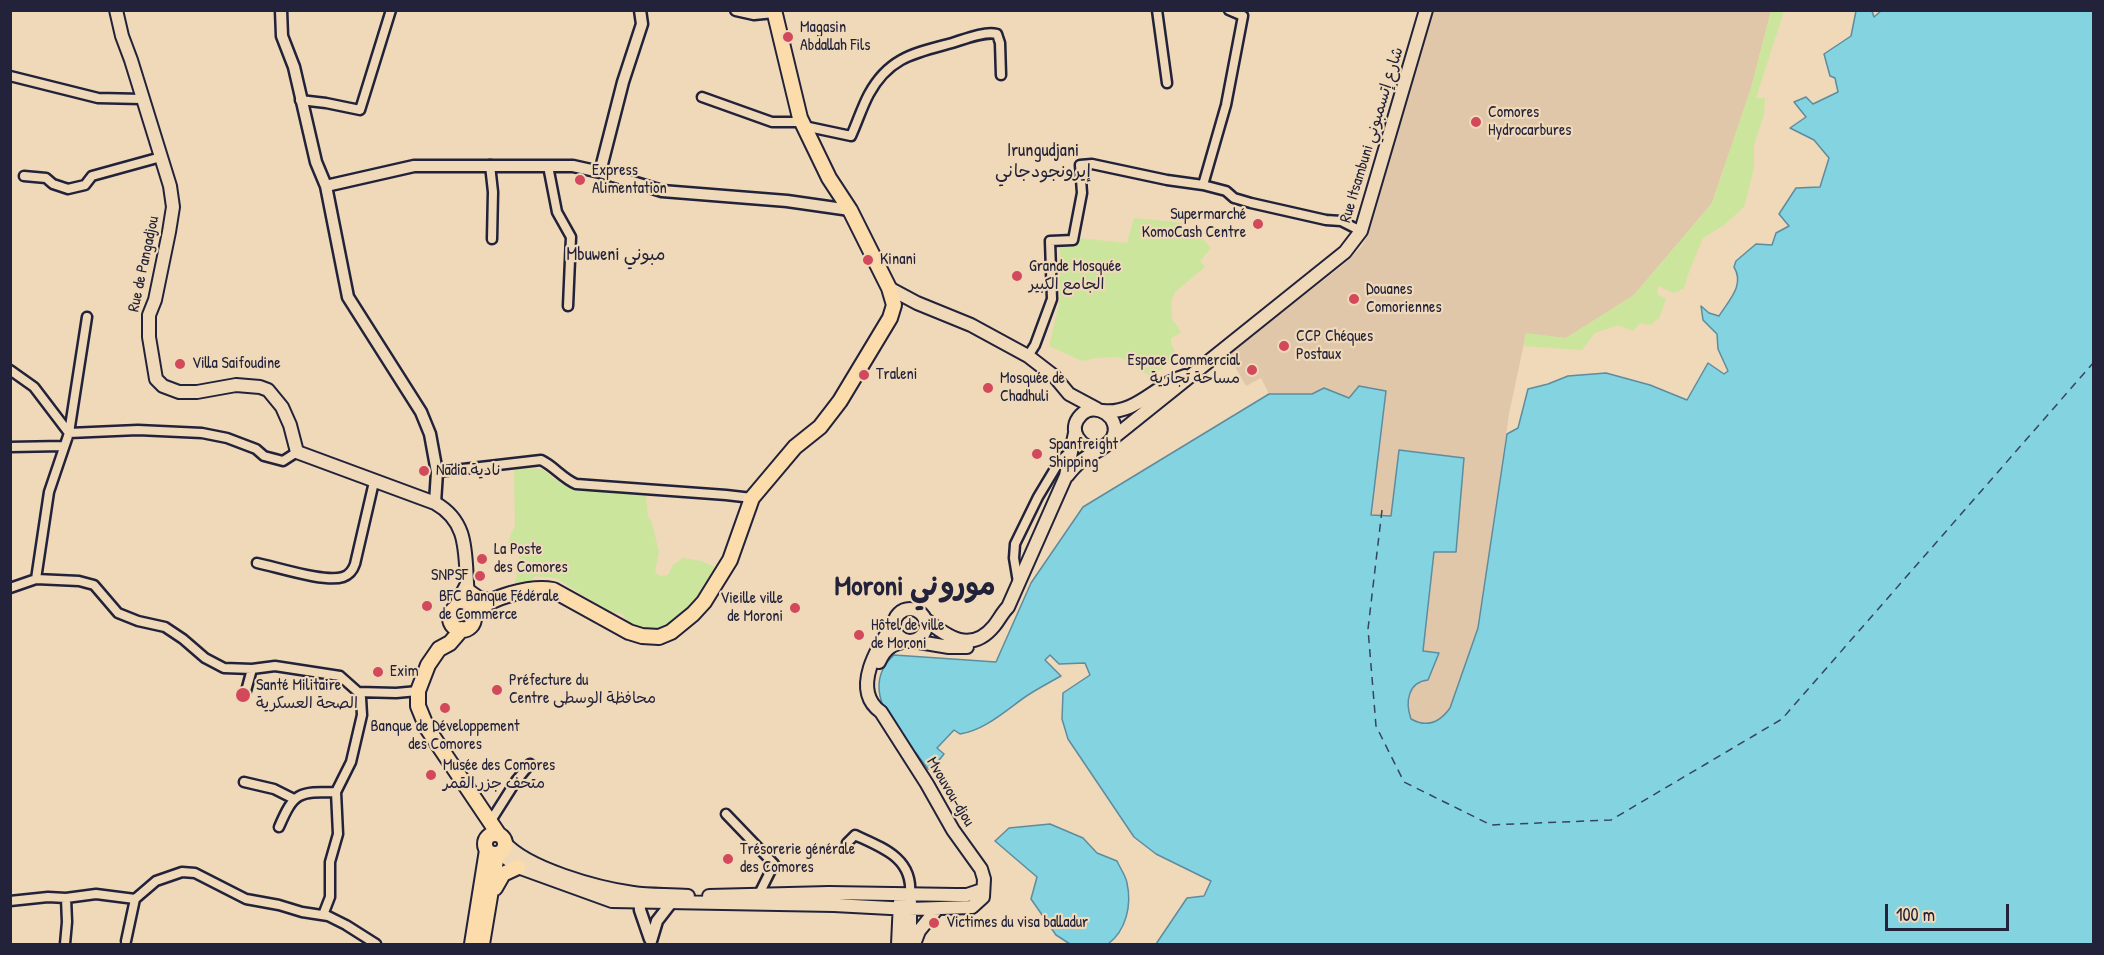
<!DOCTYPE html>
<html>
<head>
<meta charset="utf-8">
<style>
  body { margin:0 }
  #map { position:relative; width:2104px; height:955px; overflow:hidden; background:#efd9b8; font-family:"Patrick Hand",sans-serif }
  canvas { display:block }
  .frame { position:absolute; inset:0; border:12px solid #22223b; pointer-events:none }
  .scale { position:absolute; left:1885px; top:904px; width:124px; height:27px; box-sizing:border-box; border:3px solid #22223b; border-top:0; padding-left:8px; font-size:18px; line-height:21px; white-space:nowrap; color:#22223b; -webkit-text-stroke:4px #efd9b8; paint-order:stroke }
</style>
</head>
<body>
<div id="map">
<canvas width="2104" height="955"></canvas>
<div class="frame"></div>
<div class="scale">100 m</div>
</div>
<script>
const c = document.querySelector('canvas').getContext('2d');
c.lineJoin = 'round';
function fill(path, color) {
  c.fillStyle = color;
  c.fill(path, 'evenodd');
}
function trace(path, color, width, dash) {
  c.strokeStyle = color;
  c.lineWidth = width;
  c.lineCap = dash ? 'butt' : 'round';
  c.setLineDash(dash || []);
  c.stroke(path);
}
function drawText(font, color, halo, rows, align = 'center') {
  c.font = font + ' "Patrick Hand","Playpen Sans Arabic",sans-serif';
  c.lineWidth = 4.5;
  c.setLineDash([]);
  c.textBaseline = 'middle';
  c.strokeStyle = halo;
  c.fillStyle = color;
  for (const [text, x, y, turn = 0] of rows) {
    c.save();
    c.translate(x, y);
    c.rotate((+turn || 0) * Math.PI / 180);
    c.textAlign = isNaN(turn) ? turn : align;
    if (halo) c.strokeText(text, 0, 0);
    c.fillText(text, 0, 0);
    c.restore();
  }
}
const built = new Path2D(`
  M1432 11H1771L1751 88 1712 203 1634 295 1566 338 1526 334 1509 414 1478 628 1450 709 1443 718 1429 724 1418 723 1411 719 1407 708 1411 688 1420 681 1439 653 1422 652 1434 551 1455 552 1391 517 1371 515 1385 391 1349 399 1324 388 1312 394H1269L1261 378 1246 386 1228 355 1348 261 1361 247 1369 233Z`);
const green = new Path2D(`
  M1771 11H1784L1756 98H1765L1764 115 1754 145V168L1744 207 1723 226 1703 238 1690 269 1684 288 1674 293 1658 286 1657 294 1666 299 1659 318 1651 325 1640 323 1633 331 1618 325 1595 333 1582 350 1523 346 1526 333 1566 338 1634 295 1712 203 1751 88Z
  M1134 218 1183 223 1182 234 1200 236 1211 248 1200 261 1205 267 1175 292 1171 302 1172 319 1181 332 1171 338V344L1178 357 1151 376 1119 357 1095 358 1082 361 1049 346 1060 299V246H1075L1077 238 1127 243Z
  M519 468 542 469 560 483 581 489 646 496 648 516 652 523 659 552 655 572 660 576 668 575 673 565 683 558 701 561 715 567 695 599 691 612 667 631 635 632 628 624 623 614 607 611 556 578 535 576 522 590H514L521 546 508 543C509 537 513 531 515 525L514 471Z`);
const water = new Path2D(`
  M1882 10 2093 11V944H1156L1187 898 1204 896 1211 881 1156 854 1134 837 1068 739 1062 719 1063 693 1090 675 1085 663 1059 664 1050 655 1045 660 1061 676C1050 682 1039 688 1028 695 1007 709 986 730 960 734L954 730 937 748 944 754 932 769H928L916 753 907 751C890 720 861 685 894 655L996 662 1031 583 1083 507 1269 394H1312L1324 388 1349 398 1359 386 1386 391 1371 515 1391 516 1399 450 1464 458 1456 552H1434L1423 651 1439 653 1428 680C1408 682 1405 702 1411 719 1427 728 1440 722 1450 708L1478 628 1507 434 1518 428 1528 389 1548 384 1568 376 1606 373 1650 385 1687 400 1708 363 1724 374 1728 371 1718 349 1717 334 1703 320 1701 306 1709 313 1719 316C1729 300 1745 285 1734 267L1736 261 1756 244 1772 245 1776 233 1789 226 1779 214 1796 188 1820 187 1829 158 1814 140 1790 128 1806 117 1794 102 1806 97 1813 104 1838 92 1835 78 1830 76 1824 54 1851 36 1856 11H1872L1874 17Z
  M1050 824 1083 838 1097 853 1117 861C1120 868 1126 876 1127 883 1132 905 1126 931 1108 944H1070L1056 935 1031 899 1037 877 995 841 1009 828Z`);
const ferry = new Path2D(`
  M1382 510 1368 629 1376 726 1404 782 1491 825 1611 820 1782 719 2094 362`);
const minor = new Path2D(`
  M1157 10 1167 83
  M10 76 98 98 142 99
  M702 97 772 122H802
  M300 100 326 103 360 110 391 10
  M804 126 851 136C857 123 862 107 869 94 889 57 915 53 952 43 965 39 984 31 997 34L1000 43 1001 75
  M490 165 493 192 492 239
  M548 166 557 212 571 237 568 306
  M24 176 46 178 53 184 68 189 85 185 92 176 161 157
  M1203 185 1226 105 1243 16 1229 10
  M1028 356 1035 345 1052 299 1050 241 1073 240 1082 193 1080 165 1092 164 1167 180 1203 185 1226 191 1234 198 1251 203 1326 220 1341 221 1361 231
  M10 370 34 387 69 433 87 317
  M10 447 63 446
  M437 472 541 460C554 466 562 478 576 484L726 495 752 498
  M257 563C277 567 325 583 343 577 349 575 353 570 355 564L374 482
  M36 579 49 492 69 433 138 430 202 433 227 438 256 449 264 456 283 461 297 452
  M1018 582 1014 558 1015 544 1038 497 1059 462 1072 450
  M10 588 36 579 79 581 94 585 118 613 138 621 165 627 183 639 205 658 224 668 252 669
  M246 691 252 669 275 666 340 676 358 692 396 693 418 691
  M244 782 274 789 294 799
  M726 814 774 864 757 898
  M490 822 516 781 530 764
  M279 827C294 792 298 792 336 792
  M847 843 855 835C883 848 913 858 910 894
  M10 901 48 897 66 898 96 894 135 899 156 881 182 872 195 873 246 899 279 905 302 912 328 916 346 925 376 944
  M323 915 330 897V862L338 834 336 792 351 762 362 715 361 698 358 692
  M126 941 135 899
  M65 944 67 922 66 898`);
const tertiary = new Path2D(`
  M281 10 282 36 294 67 316 162 326 186 348 297 421 412 430 434 437 472 435 503
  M736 10 754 14 774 12
  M600 172 623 82 642 24 640 10
  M326 186 414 166H573L600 172 662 191 787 201 850 210
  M639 894 640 910 650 939
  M651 941 657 921 671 903 672 896`);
const secondary = new Path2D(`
  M116 10 122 36 131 60 170 186 173 207 169 232 155 300 149 315V337L156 379 163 386 179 392H197L236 385 260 387 268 390 282 407 290 425 297 452 435 503C467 521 465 549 467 582 467 591 470 601 471 610
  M889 288 917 303 971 325 1028 356 1054 376 1069 394 1097 409
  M1103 411C1136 415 1156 384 1185 376
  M1113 438 1345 252 1361 231 1426 10
  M1067 476C1071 471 1075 466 1080 462 1089 454 1108 448 1113 437 1122 418 1095 400 1081 415 1066 430 1081 449 1099 449
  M894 625a16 16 0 1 1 32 0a16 16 0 1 1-32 0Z
  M453 611 467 584
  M925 619C947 637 971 654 994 626 999 620 1002 613 1008 607L1066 476 1075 433
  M913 641 949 647H967
  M879 662C885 648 892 644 907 641
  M504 842C527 869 598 888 633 893 651 896 670 894 688 896
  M499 853 518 867 612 901 834 905 909 909 972 907 983 897 984 879 981 869 953 830 927 784 881 712C850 690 878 646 894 623
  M709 896 829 893 956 895H967L982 890
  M910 902V944
  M898 944 900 902
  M914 944 919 931 936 910`);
const primary = new Path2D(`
  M469 592 479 599 489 601
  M450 618a12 12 0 1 1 24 0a12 12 0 1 1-24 0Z
  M473 613C490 597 530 586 553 590L629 632 642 636 659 637 671 632 693 614 704 602 730 560 752 498 795 447 820 427 840 401 890 318 894 305 889 288 850 210 829 178 800 118 774 10
  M462 629 450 643 439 649 428 665 418 691V706L427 728 499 835
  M485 844a10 10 0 1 1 20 0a10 10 0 1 1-20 0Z
  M495 888 503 874 518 867
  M472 944 487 850
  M482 944 497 854`);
const markers = [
  [788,37,6,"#d1495b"],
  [1476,122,6,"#d1495b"],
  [580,180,6,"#d1495b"],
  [1258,224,6,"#d1495b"],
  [868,260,6,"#d1495b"],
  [1017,276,6,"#d1495b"],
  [1354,299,6,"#d1495b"],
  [1284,346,6,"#d1495b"],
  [180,364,6,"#d1495b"],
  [1252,370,6,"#d1495b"],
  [864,375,6,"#d1495b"],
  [988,388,6,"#d1495b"],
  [1037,454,6,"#d1495b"],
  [424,471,6,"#d1495b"],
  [482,559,6,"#d1495b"],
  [480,576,6,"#d1495b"],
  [427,606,6,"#d1495b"],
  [795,608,6,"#d1495b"],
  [859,635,6,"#d1495b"],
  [378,672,6,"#d1495b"],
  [497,690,6,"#d1495b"],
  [243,695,8,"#d1495b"],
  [445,708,6,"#d1495b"],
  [431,775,6,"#d1495b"],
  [728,859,6,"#d1495b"],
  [934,923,6,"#d1495b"]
];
const poiNames = [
  ["Magasin",800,28],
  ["Abdallah Fils",800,46],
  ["Comores",1488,113],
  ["Hydrocarbures",1488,131],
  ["Express",592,171],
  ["Alimentation",592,189],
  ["Supermarché",1246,215,"right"],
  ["KomoCash Centre",1246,233,"right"],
  ["Kinani",880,260],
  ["Grande Mosquée",1029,267],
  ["الجامع الكبير",1029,285],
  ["Douanes",1366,290],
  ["Comoriennes",1366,308],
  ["CCP Chéques",1296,337],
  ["Postaux",1296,355],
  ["Espace Commercial",1240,361,"right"],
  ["مساحة تجارية",1240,379,"right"],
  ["Villa Saifoudine",192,364],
  ["Traleni",876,375],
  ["Mosquée de",1000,379],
  ["Chadhuli",1000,397],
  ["Spanfreight",1049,445],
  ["Shipping",1049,463],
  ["Nadia نادية",436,471],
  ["La Poste",494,550],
  ["des Comores",494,568],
  ["SNPSF",468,576,"right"],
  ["BFC Banque Fédérale",439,597],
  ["de Commerce",439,615],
  ["Vieille ville",783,599,"right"],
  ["de Moroni",783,617,"right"],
  ["Hôtel de ville",871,626],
  ["de Moroni",871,644],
  ["Exim",390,672],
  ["Préfecture du",509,681],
  ["Centre محافظة الوسطى",509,699],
  ["Santé Militaire",256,686],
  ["الصحة العسكرية",256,704],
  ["Banque de Développement",445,727,"center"],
  ["des Comores",445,745,"center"],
  ["Musée des Comores",443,766],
  ["متحف جزر القمر",443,784],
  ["Trésorerie générale",740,850],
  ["des Comores",740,868],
  ["Victimes du visa balladur",946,923]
];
const streetNames = [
  ["Rue Itsambuni شارع إتسمبوني",1372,135,-73],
  ["Rue de Pangadjou",144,264,-78],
  ["Mvouvou-djou",950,792,59]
];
const neighbourhoodNames = [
  ["Irungudjani",1043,151],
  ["إيرونجودجاني",1043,172],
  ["Mbuweni مبوني",616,255]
];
const townNames = [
  ["Moroni موروني",915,588]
];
fill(built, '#e1c7a9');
fill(green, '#cbe59c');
fill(water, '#84d3e1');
trace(water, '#5d8c9f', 1.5);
trace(ferry, '#36455c', 1.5, [8, 6]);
trace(minor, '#22223b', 13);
trace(tertiary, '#22223b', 15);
trace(secondary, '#22223b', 16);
trace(primary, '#22223b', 18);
trace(minor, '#efd9b8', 8);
trace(tertiary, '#efd9b8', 10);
trace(secondary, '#efd9b8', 12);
trace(primary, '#fddcac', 14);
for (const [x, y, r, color] of markers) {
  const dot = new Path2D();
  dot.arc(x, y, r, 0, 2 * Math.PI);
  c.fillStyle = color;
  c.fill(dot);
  trace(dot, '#efd9b8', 2);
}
drawText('16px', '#22223b', '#efd9b8', poiNames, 'left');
drawText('16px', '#22223b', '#efd9b8', streetNames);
drawText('18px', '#22223b', '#efd9b8', neighbourhoodNames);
drawText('bold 28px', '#22223b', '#efd9b8', townNames);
</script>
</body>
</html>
